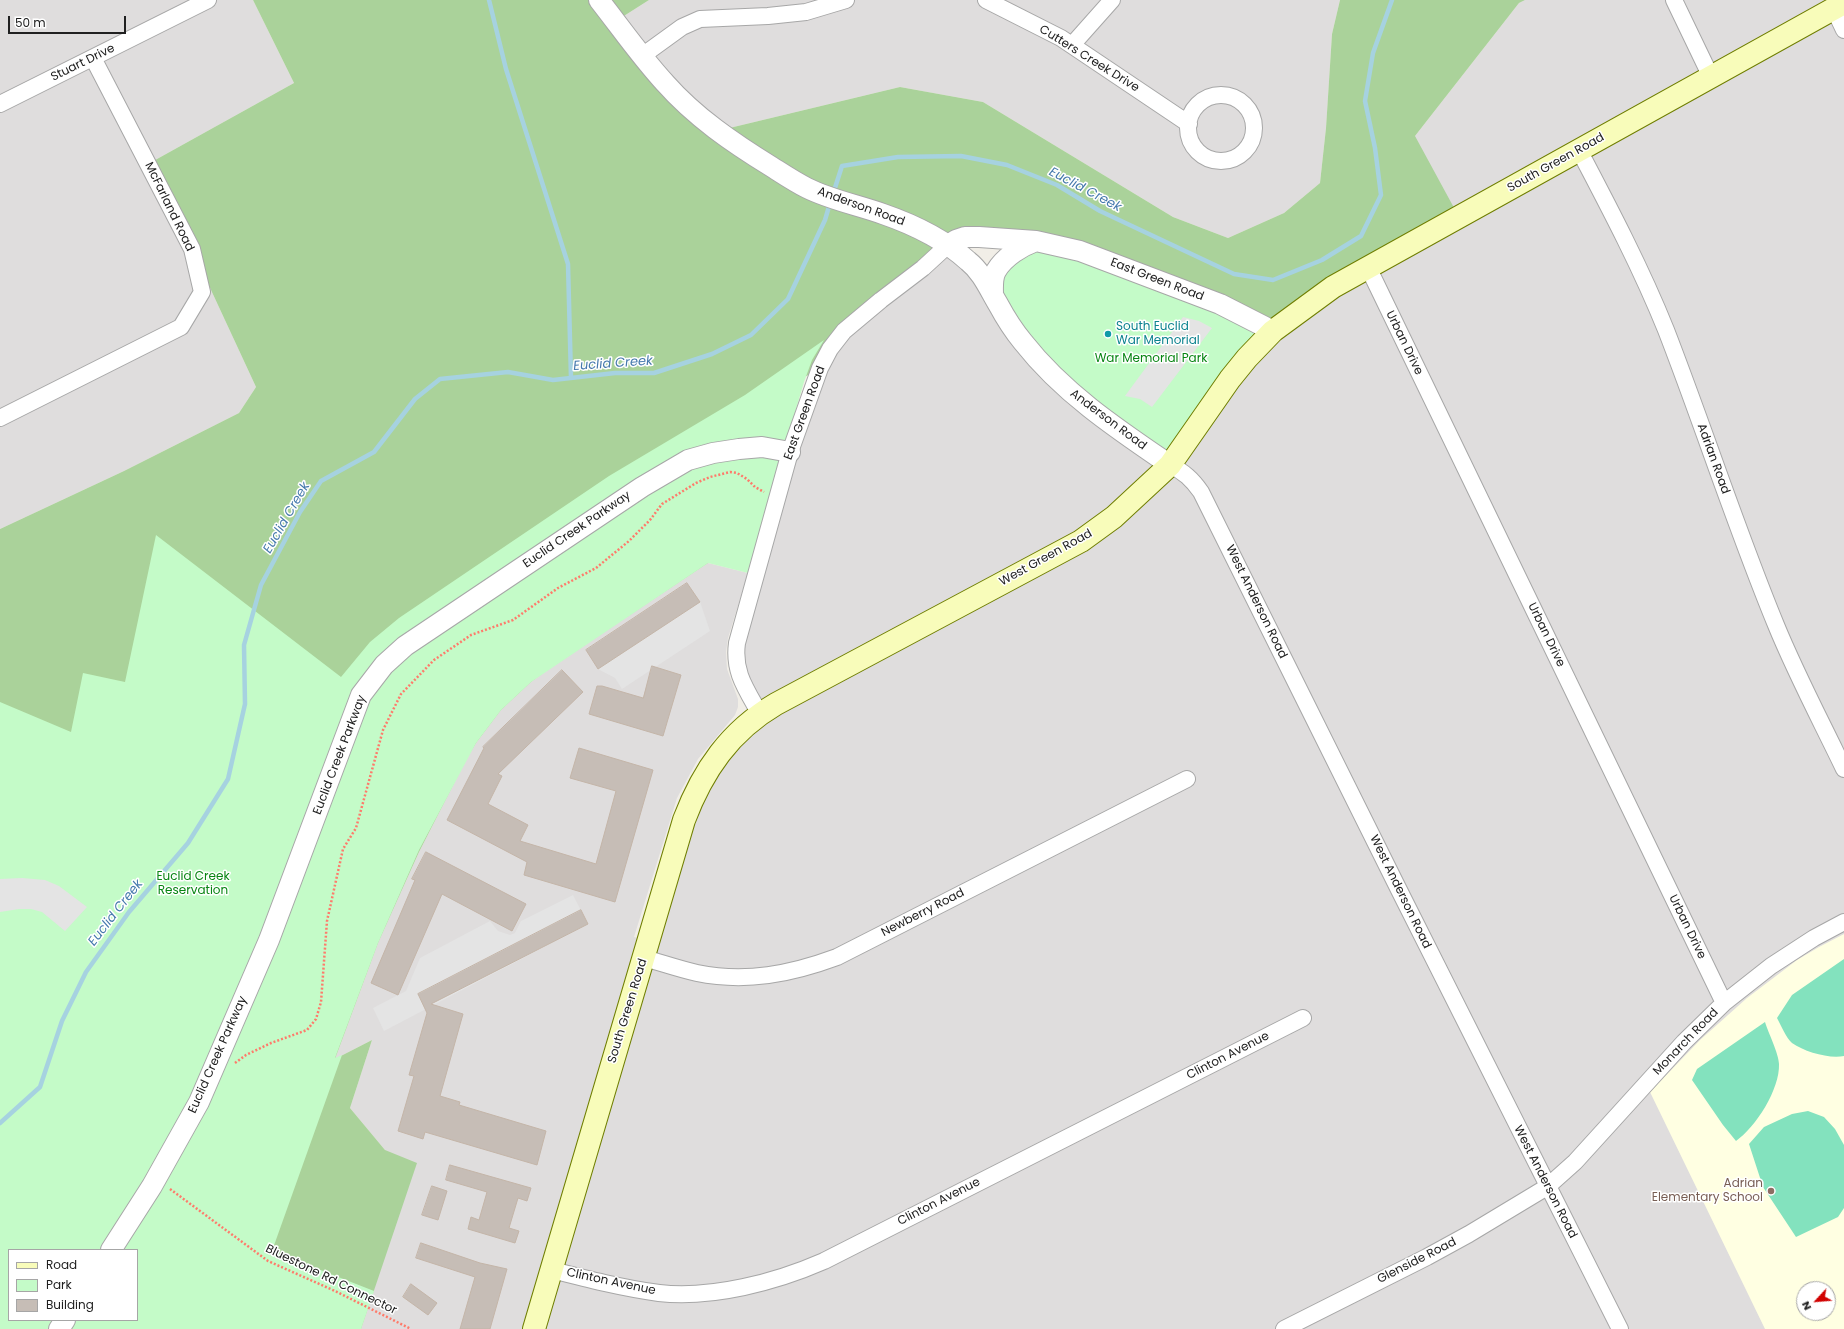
<!DOCTYPE html>
<html>
<head>
<meta charset="utf-8">
<style>
  body { margin:0 }
  #map { position:relative; width:1844px; height:1329px; overflow:hidden; background:#f1eee7; font-family:Poppins,sans-serif }
  canvas { display:block }
  .legend { position:absolute; left:8px; top:1249px; width:130px; height:72px; box-sizing:border-box; background:#fff; border:1px solid #a6a6a6; margin:0; padding:5px 7px; list-style:none; font-size:12px; color:#202020 }
  .legend li { display:flex; align-items:center; gap:8px; height:20px }
  .legend b { width:20px; border:1px solid #a6a6a6 }
  .north { position:absolute; left:1796px; top:1281px; width:40px; height:40px; box-sizing:border-box; background:#fff; border:1px solid #a6a6a6; border-radius:50%; rotate:244deg; font-size:11px; font-weight:700; line-height:16px; text-align:center; color:#202020 }
  .north::after { content:''; display:block; margin:auto; width:14px; height:18px; background:#d10100; clip-path:polygon(50% 0,100% 100%,50% 72%,0 100%) }
  .scale { position:absolute; left:8px; top:16px; width:118px; height:18px; box-sizing:border-box; border:2px solid #202020; border-top:0; padding-left:5px; font-size:12px; line-height:14px; white-space:nowrap; color:#202020; -webkit-text-stroke:3px #fff; paint-order:stroke }
</style>
</head>
<body>
<div id="map">
<canvas width="1844" height="1329"></canvas>
<ul class="legend">
<li><b style="height:5px;background:#f8fcba"></b>Road</li>
<li><b style="height:11px;background:#c4fbc8"></b>Park</li>
<li><b style="height:11px;background:#c6bdb6"></b>Building</li>
</ul>
<div class="north">N</div>
<div class="scale">50 m</div>
</div>
<script>
const c = document.querySelector('canvas').getContext('2d');
c.lineJoin = 'round';
function fill(path, color) {
  c.fillStyle = color;
  c.fill(path, 'evenodd');
}
function trace(path, color, width, dash) {
  c.strokeStyle = color;
  c.lineWidth = width;
  c.lineCap = dash ? 'butt' : 'round';
  c.setLineDash(dash || []);
  c.stroke(path);
}
function drawText(font, color, halo, rows, align = 'center') {
  c.font = font + ' Poppins,sans-serif';
  c.lineWidth = 3;
  c.setLineDash([]);
  c.textBaseline = 'middle';
  c.strokeStyle = halo;
  c.fillStyle = color;
  for (const [text, x, y, turn = 0] of rows) {
    c.save();
    c.translate(x, y);
    c.rotate((+turn || 0) * Math.PI / 180);
    c.textAlign = isNaN(turn) ? turn : align;
    if (halo) c.strokeText(text, 0, 0);
    c.fillText(text, 0, 0);
    c.restore();
  }
}
const residential = new Path2D(`
  M0 0H253L294 83 148 164 192 249 256 387 239 413 124 471 0 529Z
  M649 0H1340L1332 34 1326 128 1320 183 1284 213 1228 238 1173 217 983 102 900 87 717 131 616 21Z
  M1525 0H1844V1329H361L374 1291 385 1150 350 1108 372 1040 335 1059 378 943 419 852 466 760 476 743 501 710 531 682 547 670 708 563 748 573 728 638 726 652 727 669 738 699V707L735 715 698 759 677 798 634 937 649 941 684 820 760 714 735 654 830 349 948 245 1042 366 1415 136 1519 3ZM1804 1289H1828V1313H1804Z`);
const education = new Path2D(`
  M1844 934V1329H1765L1650 1092 1700 1040 1747 998 1797 960 1819 947ZM1804 1289H1828V1313H1804Z`);
const forest = new Path2D(`
  M253 0H649L616 21 717 131 900 87 983 102 1173 217 1228 238 1284 213 1320 183 1326 128 1332 34 1340 0H1525L1519 3 1415 136 1459 217 1273 331 965 237 881 300 820 368 719 428 708 563 547 670 531 682 501 710 476 743 466 760 419 852 378 943 335 1059 372 1040 350 1108 385 1150 417 1163 361 1329 137 1320V1250H9L0 879V529L124 471 239 413 256 387 192 249 148 164 294 83Z`);
const park = new Path2D(`
  M1036 241 1273 331 1170 465 1066 389 993 282Z
  M824 340 812 360 804 382 748 573 708 563 531 682 501 710 476 743 419 850 378 943 335 1058 342 1055 272 1251 374 1291 361 1329H0V702L71 732 83 673 125 682 156 535 341 677 370 642 399 618 609 476 745 395ZM9 1250H137V1320H9Z`);
const pitch = new Path2D(`
  M1844 959V1056C1829 1059 1805 1052 1792 1043 1786 1038 1781 1025 1777 1018L1792 995Z
  M1765 1022C1768 1032 1779 1054 1779 1064 1780 1089 1756 1127 1736 1141L1723 1125 1692 1080 1697 1069Z
  M1808 1111 1824 1117 1835 1129 1844 1145V1208L1838 1217 1796 1237 1763 1187 1749 1144 1764 1127 1792 1114Z`);
const parking = new Path2D(`
  M1183 317 1199 321 1212 328 1152 407 1140 399 1125 396Z
  M687 583 700 602 710 631 622 689 615 678 598 669 586 650Z
  M22 878 45 880 59 886 87 907 65 931 42 912 31 909H19L0 912V879Z
  M573 895 588 924 384 1031 373 1008 406 991 420 958 490 921 498 931 510 935 515 933 521 921Z`);
const stream = new Path2D(`
  M489 0 506 69 568 264 571 378
  M833 194 842 166 898 157 961 156 1007 165 1057 185 1100 211 1234 274 1273 280 1322 260 1361 236 1381 195 1375 148 1365 101 1373 53 1392 0
  M0 1123 40 1087 62 1021 86 972 129 912 188 843 228 779 245 704 244 645 261 585 300 512 321 481 374 452 415 399 440 379 508 372 553 380 615 373H654L712 354 751 335 788 299 825 220 830 203`);
const building = new Path2D(`
  M687 583 700 602 598 669 586 650Z
  M652 666 681 675 663 736 589 714 597 686H602L643 698Z
  M562 670 583 692 498 774 502 776 488 804 528 825 520 841 596 864 616 791 570 778 579 748 653 770 615 902 524 875 527 862 447 820 484 748 483 747Z
  M426 852 526 904 512 931 442 894 398 995 371 983 415 880 412 879Z
  M581 910 588 924 431 1004 463 1014 440 1096 460 1102 459 1105 546 1131 537 1165 425 1132 423 1139 398 1131 414 1076 409 1075 427 1013 418 994Z
  M450 1165 531 1188 527 1201 518 1198 509 1228 519 1231 515 1243 468 1229 471 1217 479 1220 487 1192 446 1180Z
  M432 1186 447 1191 438 1220 422 1215Z
  M421 1243 480 1263 507 1269 490 1329H460L475 1277 416 1258Z
  M411 1284 437 1303 428 1315 403 1297Z`);
const path = new Path2D(`
  M235 1063 246 1055 271 1043 307 1030 316 1019 321 1002 327 921 343 849 356 828 383 730 401 694 434 660 471 635 513 620 558 588 596 568 629 541 650 520 662 504 696 483 710 477 730 472 737 473 747 479 755 487 764 492
  M170 1189 268 1261 335 1291 411 1329`);
const minor = new Path2D(`
  M986 0 1061 38 1189 124
  M1674 0 1711 77
  M1834 9 1844 30
  M1072 45 1112 0
  M642 56 682 27 700 19 768 16 806 12 846 0
  M1188 128a33 33 0 1 1 66 0a33 33 0 1 1-66 0Z
  M0 104 208 0
  M1579 150C1610 209 1641 268 1666 330 1704 428 1736 528 1776 625 1796 674 1821 721 1844 769
  M1368 267 1724 1003
  M0 418 181 327 202 292 192 249 93 58
  M1170 465C1184 472 1192 479 1201 492L1399 890 1620 1329
  M760 714C746 689 733 672 737 643L790 452 820 368 830 349 844 331 881 300 923 268 948 245
  M644 958C662 963 679 969 697 973 746 983 791 974 837 957L1187 779
  M552 1270C587 1279 622 1288 659 1293 712 1299 776 1282 824 1261L1303 1018
  M1284 1329 1427 1257 1469 1234 1547 1187 1575 1162 1684 1042 1724 1003 1771 966 1814 938 1844 922`);
const tertiary = new Path2D(`
  M599 0C621 28 641 57 665 83 695 117 733 143 772 167 783 174 795 182 807 188 831 200 858 205 883 214 912 224 945 240 968 261 982 272 989 289 998 304 1005 317 1013 330 1023 342 1063 393 1117 429 1170 465
  M948 245 956 240 965 237H979L1036 241 1080 251 1220 304 1273 331
  M993 295C993 287 992 278 996 271 1004 257 1022 246 1036 241
  M111 1250 152 1186 199 1102 269 940 361 695 384 665 405 646 642 487 688 460 713 453 739 449 762 447 790 452
  M59 1329 65 1320`);
const secondary = new Path2D(`
  M534 1329 684 820C703 770 730 731 776 704L1081 541 1114 517 1170 465 1230 379 1247 358 1273 331 1333 287 1844 3`);
const markers = [
  [1108,334,4,"#0f9aa8"],
  [1771,1191,4,"#8d6e63"]
];
const streetNames = [
  ["Cutters Creek Drive",1089,59,32],
  ["Stuart Drive",83,63,-26],
  ["South Green Road",1556,163,-29],
  ["McFarland Road",169,207,64],
  ["Anderson Road",861,207,20],
  ["East Green Road",1157,280,21],
  ["Urban Drive",1404,343,64],
  ["East Green Road",805,413,-70],
  ["Anderson Road",1108,420,37],
  ["Adrian Road",1713,459,70],
  ["Euclid Creek Parkway",577,530,-34],
  ["West Green Road",1046,558,-29],
  ["West Anderson Road",1256,602,64],
  ["Urban Drive",1546,635,64],
  ["Euclid Creek Parkway",340,755,-69],
  ["West Anderson Road",1400,892,64],
  ["Newberry Road",923,913,-27],
  ["Urban Drive",1687,927,64],
  ["South Green Road",628,1011,-73],
  ["Monarch Road",1686,1042,-46],
  ["Euclid Creek Parkway",218,1055,-66],
  ["Clinton Avenue",1228,1056,-27],
  ["West Anderson Road",1545,1182,63],
  ["Clinton Avenue",939,1202,-27],
  ["Glenside Road",1417,1261,-27],
  ["Bluestone Rd Connector",331,1280,26],
  ["Clinton Avenue",611,1282,12]
];
const cultureNames = [
  ["South Euclid",1116,327],
  ["War Memorial",1116,341]
];
const parkNames = [
  ["War Memorial Park",1151,359],
  ["Euclid Creek",193,877],
  ["Reservation",193,891]
];
const educationNames = [
  ["Adrian",1763,1184],
  ["Elementary School",1763,1198]
];
const waterNames = [
  ["Euclid Creek",1085,190,28],
  ["Euclid Creek",613,364,-4],
  ["Euclid Creek",287,518,-60],
  ["Euclid Creek",116,913,-52]
];
fill(residential, '#dfdddd');
fill(education, '#ffffe2');
fill(forest, '#aad29a');
fill(park, '#c4fbc8');
fill(pitch, '#83e2be');
fill(parking, '#e4e4e4');
trace(stream, '#a6d2e0', 4.5);
fill(building, '#c6bdb6');
trace(building, '#c4b5a8', 1);
trace(minor, '#a7a7a7', 18);
trace(tertiary, '#a7a7a7', 22);
trace(secondary, '#6f7e01', 24);
trace(path, '#fe7b6b', 2.5, [2, 2]);
trace(minor, '#fff', 16);
trace(tertiary, '#fff', 20);
trace(secondary, '#f8fcba', 22);
for (const [x, y, r, color] of markers) {
  const dot = new Path2D();
  dot.arc(x, y, r, 0, 2 * Math.PI);
  c.fillStyle = color;
  c.fill(dot);
  trace(dot, '#fff', 1.5);
}
drawText('12px', '#202020', '#fff', streetNames);
drawText('12px', '#0d838f', '#fff', cultureNames, 'left');
drawText('12px', '#088513', '#fff', parkNames);
drawText('12px', '#785e54', '#fff', educationNames, 'right');
drawText('italic 13px', '#4579ac', '#fff', waterNames);
</script>
</body>
</html>
